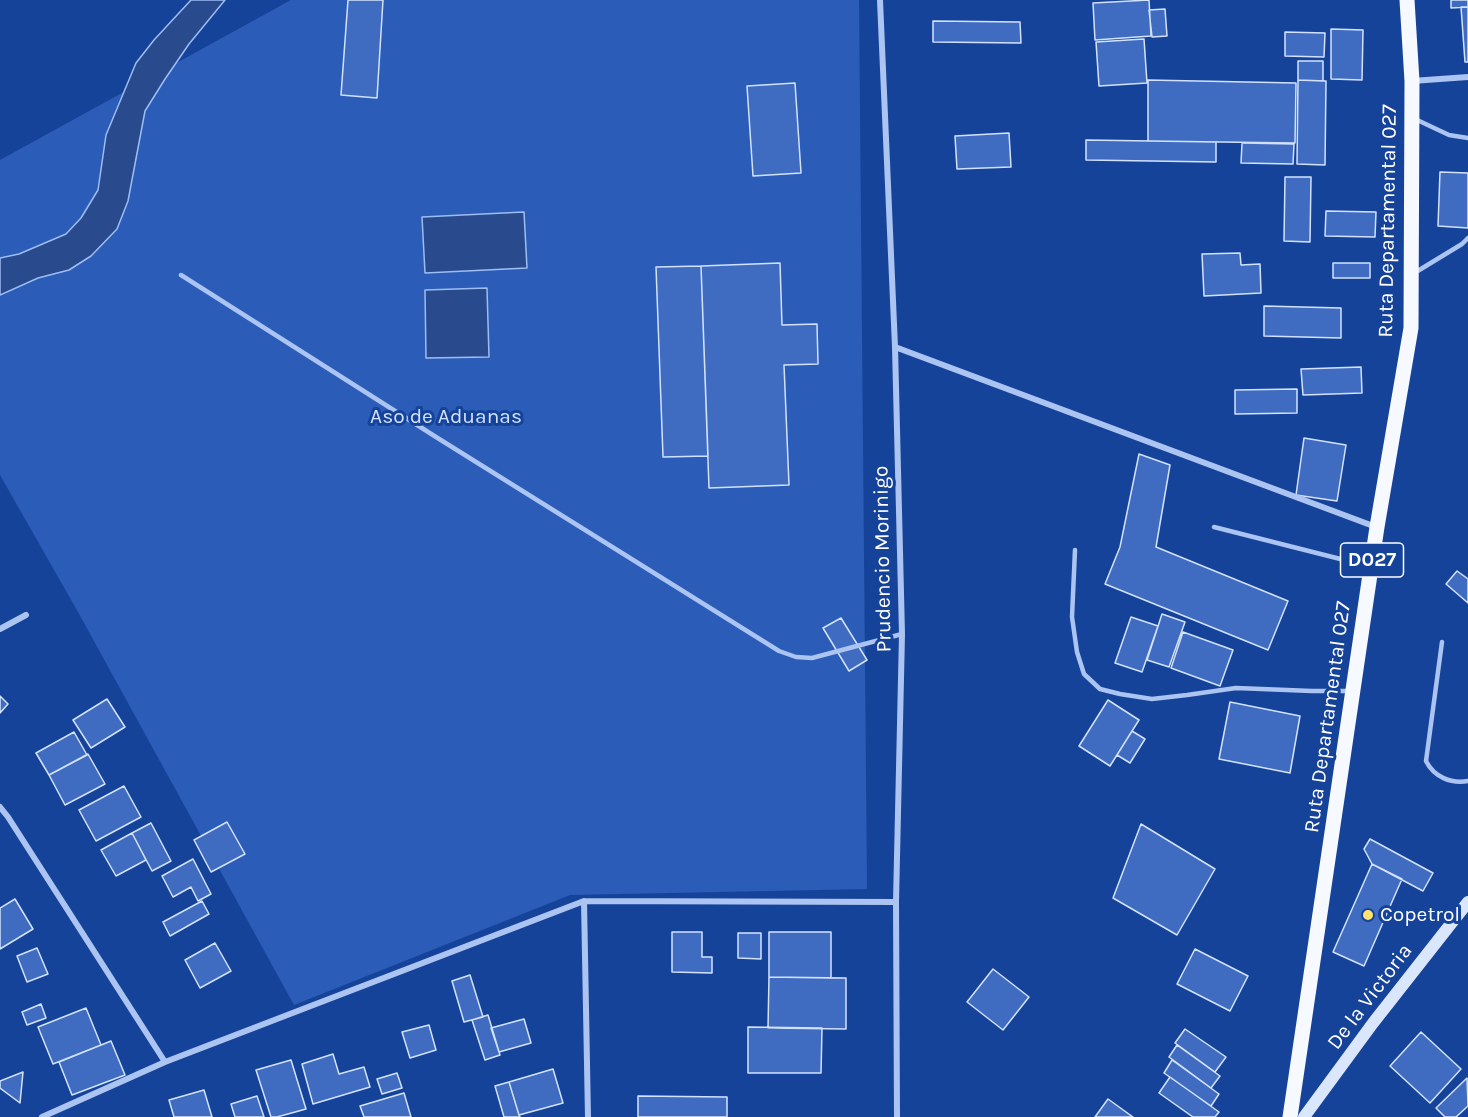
<!DOCTYPE html>
<html>
<head>
<meta charset="utf-8">
<style>
  body { margin:0 }
  canvas { display:block; background:#16439a }
</style>
</head>
<body>
<canvas width="1468" height="1117"></canvas>
<script>
const c = document.querySelector('canvas').getContext('2d');
c.lineJoin = 'round';
function fill(path, color) {
  c.fillStyle = color;
  c.fill(path, 'evenodd');
}
function trace(path, color, width, dash) {
  c.strokeStyle = color;
  c.lineWidth = width;
  c.lineCap = dash ? 'butt' : 'round';
  c.setLineDash(dash || []);
  c.stroke(path);
}
function drawText(font, color, halo, rows, align = 'center') {
  c.font = font + ' Karla,sans-serif';
  c.lineWidth = 6;
  c.setLineDash([]);
  c.textBaseline = 'middle';
  c.strokeStyle = halo;
  c.fillStyle = color;
  for (const [text, x, y, turn = 0] of rows) {
    c.save();
    c.translate(x, y);
    c.rotate((+turn || 0) * Math.PI / 180);
    c.textAlign = isNaN(turn) ? turn : align;
    if (halo) c.strokeText(text, 0, 0);
    c.fillText(text, 0, 0);
    c.restore();
  }
}
const green = new Path2D(`
  M291 0H859L867 889 570 895 294 1005 78 612 0 475V160Z`);
const water = new Path2D(`
  M191 0H225L189 44 165 79 145 111 128 201 117 229 91 256 69 270 38 278 0 295V258L19 254 66 234 81 218 98 190 106 135 136 63 154 40Z
  M524 212 527 268 425 273 422 217Z
  M487 288 489 357 426 358 425 290Z`);
const building = new Path2D(`
  M348 0H383L377 98 341 95Z
  M1149 0 1151 36 1095 40 1093 3Z
  M1451 0H1468V7L1451 8Z
  M1461 7H1468V62H1465Z
  M1165 9 1167 36 1152 37 1149 10Z
  M933 21 1020 22 1021 43 933 42Z
  M1331 29 1363 30 1362 80 1331 79Z
  M1285 32 1325 33 1324 57 1285 56Z
  M1144 39 1147 83 1099 86 1096 42Z
  M1298 61H1323V81L1298 80Z
  M1148 80 1296 83 1295 143 1148 141Z
  M1298 80 1326 81 1325 165 1297 164Z
  M795 83 801 173 753 176 747 86Z
  M1009 133 1011 167 957 169 955 136Z
  M1086 140 1216 142V162L1086 160Z
  M1242 143 1294 144 1293 164 1241 163Z
  M1440 172 1468 173V228L1438 226Z
  M1285 177H1311L1310 242 1284 241Z
  M1326 211 1376 212 1375 237 1325 236Z
  M1240 253 1241 265 1260 264 1261 293 1204 296 1202 254Z
  M780 263 782 325 817 324 818 364 784 365 789 485 709 488 701 266Z
  M1333 263H1370V278H1333Z
  M701 266 708 456 663 457 656 267Z
  M1264 306 1341 308V338L1264 336Z
  M1361 367 1362 393 1303 395 1301 369Z
  M1297 389V413L1235 414V390Z
  M1304 438 1346 445 1337 501 1296 495Z
  M1139 454 1170 465 1156 547 1288 601 1268 650 1105 584 1120 547Z
  M1457 571 1468 579V603L1446 584Z
  M1162 614 1185 622 1169 667 1147 660Z
  M1131 617 1158 626 1142 672 1115 663Z
  M841 618 867 660 849 671 823 628Z
  M1183 632 1233 650 1220 686 1171 668Z
  M0 696 8 704 0 713Z
  M107 699 125 727 91 748 73 720Z
  M1108 700 1139 720 1110 766 1079 746Z
  M1230 702 1300 716 1290 773 1219 759Z
  M1132 731 1145 739 1130 763 1117 755Z
  M74 732 87 755 49 775 36 753Z
  M88 754 105 784 65 805 49 775Z
  M124 786 141 817 96 841 79 810Z
  M227 822 245 854 211 872 194 840Z
  M151 823 171 861 152 871 132 833Z
  M1141 824 1215 869 1177 935 1113 898Z
  M132 833 146 860 116 876 101 850Z
  M1370 839 1433 873 1423 891 1372 864 1364 849Z
  M193 859 211 894 198 901 191 887 173 897 162 876Z
  M1372 864 1402 879 1364 966 1333 952Z
  M15 899 33 929 0 949V908Z
  M202 901 209 914 170 936 163 922Z
  M672 932H702V957H712V973L672 972Z
  M769 932H831V978L769 977Z
  M738 933H761V959L738 958Z
  M215 943 231 971 200 988 185 960Z
  M37 948 48 974 27 982 17 956Z
  M1195 949 1248 976 1230 1011 1177 984Z
  M993 969 1029 997 1003 1030 967 1002Z
  M470 975 483 1017 464 1022 452 981Z
  M769 977 846 978V1029L768 1028Z
  M41 1004 46 1018 27 1025 22 1012Z
  M86 1008 101 1045 53 1064 38 1027Z
  M488 1015 500 1055 485 1060 472 1020Z
  M524 1019 531 1043 499 1052 491 1028Z
  M429 1025 436 1050 410 1058 402 1032Z
  M748 1027 822 1028 821 1073H748Z
  M1185 1029 1226 1057 1215 1072 1175 1043Z
  M1421 1032 1461 1069 1430 1103 1390 1066Z
  M111 1041 125 1075 72 1095 59 1062Z
  M1177 1045 1220 1076 1211 1088 1169 1057Z
  M333 1054 339 1074 364 1067 370 1087 313 1104 302 1064Z
  M291 1060 306 1109 277 1117H271L256 1070Z
  M1172 1060 1219 1094 1211 1106 1164 1073Z
  M553 1069 563 1103 519 1115 509 1082Z
  M23 1072 20 1103 0 1088V1081Z
  M397 1073 402 1088 382 1094 377 1079Z
  M1170 1077 1219 1112 1215 1117H1193L1159 1093Z
  M1467 1078 1468 1106 1456 1117H1445L1436 1108Z
  M509 1082 519 1115 520 1117H504L495 1086Z
  M204 1090 212 1117H174L169 1100Z
  M404 1093 411 1117H364L360 1106Z
  M257 1096 264 1117H235L231 1104Z
  M638 1096 727 1097V1117H638Z
  M1108 1099 1133 1117H1095Z`);
const service = new Path2D(`
  M1415 119 1449 135 1468 138
  M1416 272 1462 244 1468 238
  M181 275 436 437 779 651 796 657 812 658 902 634
  M1214 527 1368 566
  M1075 550 1072 617 1077 652 1084 674 1100 689 1120 694 1152 699 1187 695 1236 688 1312 691H1350
  M1442 642 1426 761C1434 777 1451 784 1468 781`);
const minor = new Path2D(`
  M880 0 895 347 902 634 896 902 897 1117
  M1412 81 1468 77
  M895 347 1376 527
  M0 629 26 615
  M0 807 8 817 165 1062
  M584 901 588 1117
  M42 1117 165 1062 584 901 896 902`);
const secondary = new Path2D(`
  M1304 1117 1373 1023 1468 902`);
const primary = new Path2D(`
  M1290 1117 1377 527 1411 328 1412 81 1407 0`);
const markers = [
  [1368,915,6,"#ffe36c"]
];
const shields = [
  [1372,560,63]
];
const shieldNames = [
  ["D027",1372,560]
];
const streetNames = [
  ["Ruta Departamental 027",1388,221,-89],
  ["Prudencio Morinigo",883,559,-91],
  ["Ruta Departamental 027",1328,717,-82],
  ["De la Victoria",1370,997,-53]
];
const parkNames = [
  ["Aso de Aduanas",446,417]
];
const poiNames = [
  ["Copetrol",1380,915]
];
fill(green, '#2a5cb8');
fill(water, '#294a8c');
trace(water, '#9ebdf5', 1.5);
fill(building, '#3f6cc1');
trace(building, '#d3e2fc', 1.5);
trace(service, '#abc4f2', 4.5);
trace(minor, '#abc4f2', 6);
trace(secondary, '#dae6fc', 12);
trace(primary, '#f6f9ff', 15);
for (const [x, y, r, color] of markers) {
  const dot = new Path2D();
  dot.arc(x, y, r, 0, 2 * Math.PI);
  c.fillStyle = color;
  c.fill(dot);
  trace(dot, '#16439a', 2);
}
for (const [x, y, w] of shields) {
  const box = new Path2D();
  box.roundRect(x - w / 2, y - 17, w, 34, 4.5);
  c.fillStyle = '#16439a';
  c.fill(box);
  trace(box, '#fff', 1.5);
}
drawText('bold 20px', '#fff', null, shieldNames);
drawText('21px', '#fff', '#16439a', streetNames);
drawText('21px', '#d3e2fc', '#16439a', parkNames);
drawText('21px', '#fff', '#16439a', poiNames, 'left');
</script>
</body>
</html>
